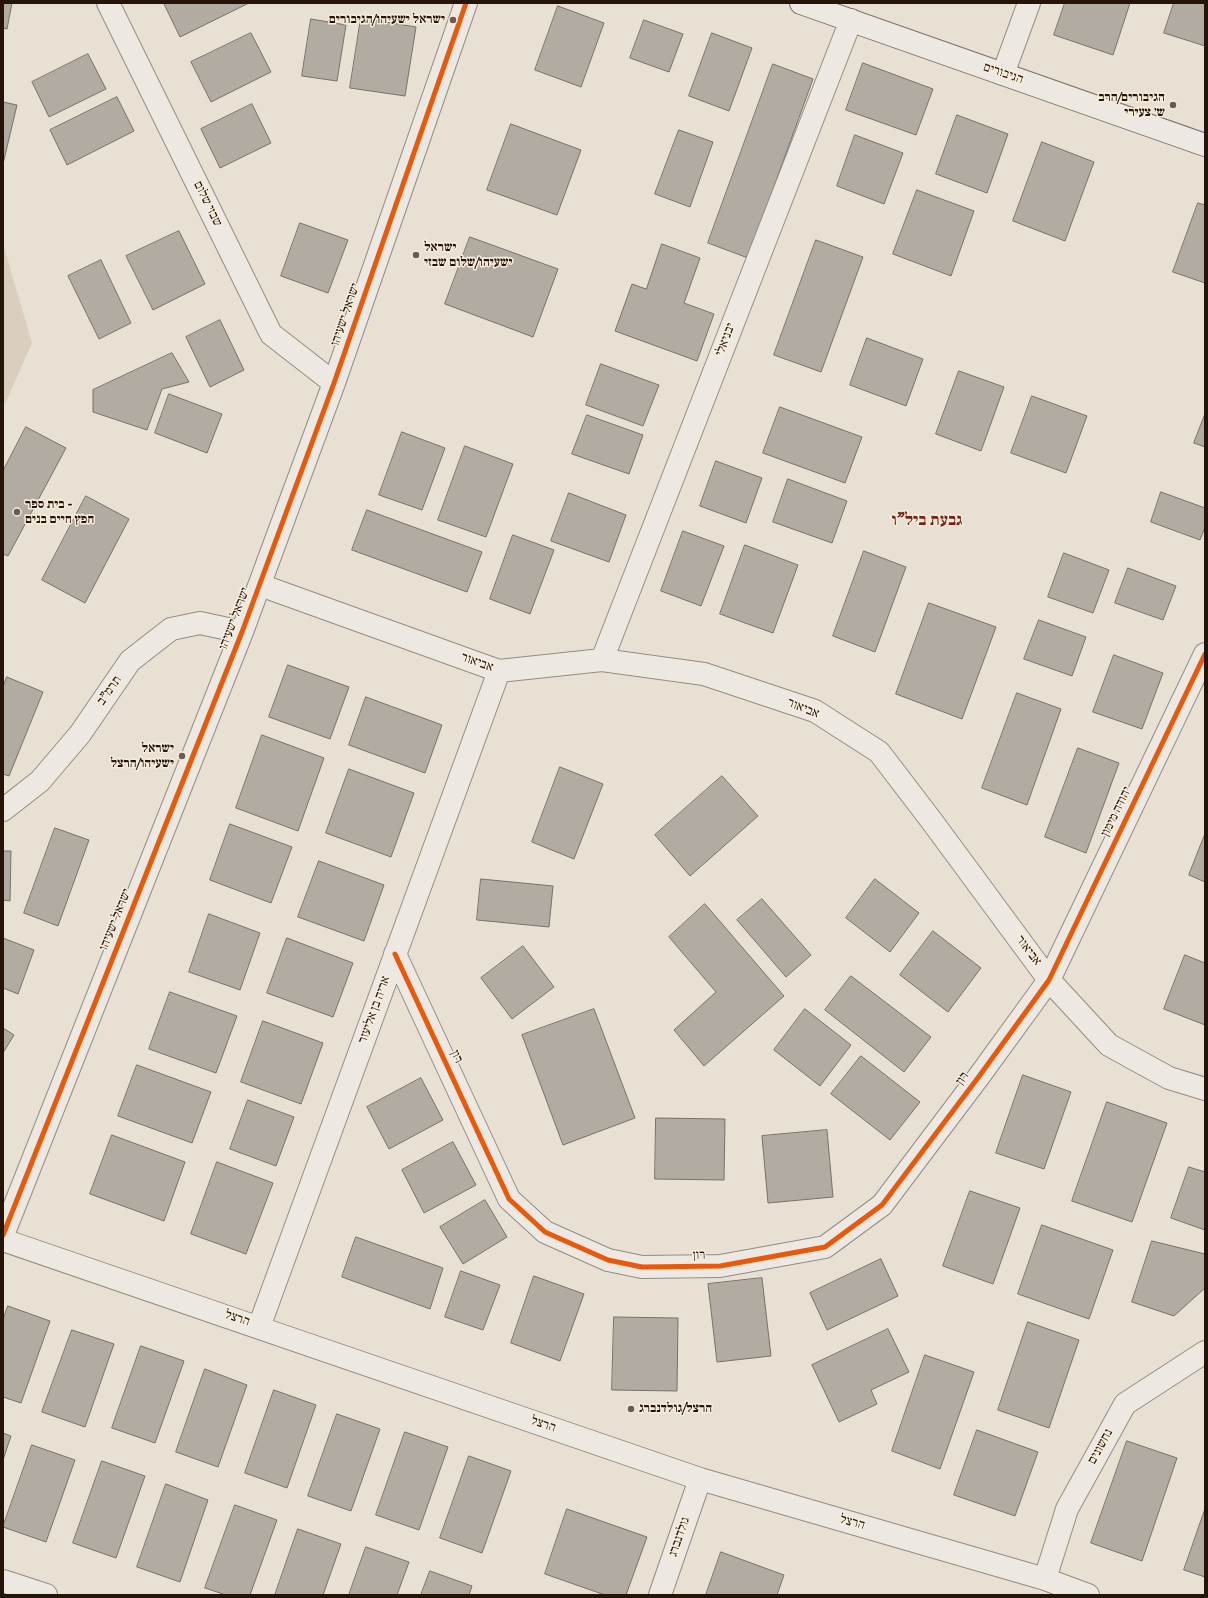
<!DOCTYPE html>
<html>
<head>
<meta charset="utf-8">
<style>
  body { margin:0 }
  #map { position:relative; width:1208px; height:1598px; overflow:hidden; background:#e8e0d3; font-family:"IM FELL Double Pica",serif }
  canvas { display:block }
  .frame { position:absolute; inset:0; border:4px solid #251408; pointer-events:none }
</style>
</head>
<body>
<div id="map">
<canvas width="1208" height="1598"></canvas>
<div class="frame"></div>
</div>
<script>
const c = document.querySelector('canvas').getContext('2d');
c.lineJoin = 'round';
function fill(path, color) {
  c.fillStyle = color;
  c.fill(path, 'evenodd');
}
function trace(path, color, width, dash) {
  c.strokeStyle = color;
  c.lineWidth = width;
  c.lineCap = dash ? 'butt' : 'round';
  c.setLineDash(dash || []);
  c.stroke(path);
}
function drawText(font, color, halo, rows, align = 'center') {
  c.font = font + ' "IM FELL Double Pica","Frank Ruhl Libre",serif';
  c.lineWidth = 3;
  c.setLineDash([]);
  c.textBaseline = 'middle';
  c.strokeStyle = halo;
  c.fillStyle = color;
  for (const [text, x, y, turn = 0] of rows) {
    c.save();
    c.translate(x, y);
    c.rotate((+turn || 0) * Math.PI / 180);
    c.textAlign = isNaN(turn) ? turn : align;
    if (halo) c.strokeText(text, 0, 0);
    c.fillText(text, 0, 0);
    c.restore();
  }
}
const green = new Path2D(`
  M3 244 32 343 5 404 3 403Z`);
const building = new Path2D(`
  M3 3H12L7 29 3 28Z
  M165 3H249L180 37 164 4Z
  M1065 3H1130L1113 55 1054 35Z
  M1174 3H1205V46L1164 33Z
  M558 6 604 23 581 87 535 70Z
  M361 18 416 27 405 96 350 88Z
  M311 19 346 25 337 81 302 76Z
  M644 20 683 34 669 72 630 58Z
  M251 33 271 72 211 102 191 62Z
  M712 33 752 48 729 111 689 96Z
  M88 54 106 89 49 117 32 82Z
  M863 63 933 89 916 135 846 110Z
  M773 64 813 79 748 258 708 243Z
  M117 97 134 131 67 165 50 130Z
  M3 102 17 105 3 164Z
  M252 104 271 143 220 168 201 129Z
  M957 115 1008 134 987 193 936 174Z
  M511 124 581 150 557 215 487 190Z
  M679 130 713 142 690 207 655 194Z
  M855 135 903 153 884 204 837 186Z
  M1042 142 1094 162 1065 241 1013 221Z
  M917 190 974 211 951 276 893 254Z
  M1198 203 1205 205V283L1173 272Z
  M300 223 348 240 328 293 281 276Z
  M179 231 205 284 153 310 126 256Z
  M470 237 558 269 533 337 445 304Z
  M816 240 863 257 821 372 774 355Z
  M662 244 700 258 684 303 714 314 697 361 615 331 632 284 646 289Z
  M101 260 131 323 99 339 68 276Z
  M220 320 244 370 210 387 186 337Z
  M867 338 923 359 906 406 850 385Z
  M172 353 189 382 162 389 147 430 93 412V390Z
  M601 364 659 385 643 426 586 405Z
  M959 371 1004 387 981 451 936 434Z
  M169 394 222 414 207 453 155 433Z
  M1032 396 1087 416 1066 473 1011 453Z
  M780 407 862 437 845 483 763 453Z
  M1205 414V447L1194 443Z
  M587 415 643 435 629 474 572 454Z
  M26 427 66 448 8 556 3 554V471Z
  M402 432 445 448 422 510 379 495Z
  M465 446 513 464 486 537 438 520Z
  M716 461 762 478 746 523 700 506Z
  M788 479 847 501 832 543 773 522Z
  M1161 492 1205 508V527L1200 540 1151 522Z
  M569 493 626 515 609 562 551 541Z
  M86 496 129 519 85 603 42 580Z
  M367 510 482 552 467 592 352 550Z
  M683 531 724 546 701 606 661 591Z
  M513 535 554 550 530 614 490 599Z
  M745 545 798 565 773 633 720 614Z
  M864 551 906 567 875 652 833 636Z
  M1064 553 1109 570 1093 613 1048 597Z
  M1128 568 1176 586 1163 620 1115 603Z
  M929 603 996 627 962 719 896 694Z
  M1039 620 1086 637 1072 676 1024 659Z
  M1114 655 1163 673 1142 729 1093 712Z
  M288 665 349 687 330 739 269 717Z
  M7 677 43 692 9 776 3 774V687Z
  M1017 693 1061 709 1027 805 982 788Z
  M366 697 442 725 425 773 349 745Z
  M262 735 324 758 298 831 236 808Z
  M1078 748 1119 763 1086 853 1045 837Z
  M560 767 603 784 574 859 532 842Z
  M349 769 414 793 391 857 326 833Z
  M722 776 758 816 690 876 655 835Z
  M230 824 292 847 271 903 210 880Z
  M55 828 89 840 58 926 24 913Z
  M1205 834V882L1189 875Z
  M3 851H11L10 901 3 900Z
  M319 861 384 885 364 941 298 917Z
  M481 879 553 886 549 927 477 920Z
  M875 879 919 913 890 952 846 918Z
  M762 899 811 955 786 977 737 920Z
  M705 904 784 996 704 1066 674 1030 716 992 669 937Z
  M209 914 260 933 240 990 189 972Z
  M933 931 981 968 948 1012 900 975Z
  M3 938 34 950 18 994 3 988Z
  M287 938 353 963 333 1017 267 993Z
  M523 946 554 987 512 1019 481 978Z
  M1185 955 1205 963V1025L1164 1009Z
  M851 976 931 1037 904 1072 825 1010Z
  M170 992 237 1016 216 1073 149 1049Z
  M594 1009 635 1118 563 1145 522 1035Z
  M805 1009 851 1045 820 1086 774 1050Z
  M263 1021 323 1043 301 1104 241 1082Z
  M3 1028 14 1035 3 1053Z
  M861 1056 920 1102 890 1140 831 1094Z
  M137 1065 211 1092 192 1143 118 1116Z
  M1023 1075 1071 1092 1044 1169 996 1153Z
  M421 1078 443 1120 389 1149 367 1107Z
  M248 1100 294 1117 276 1166 230 1149Z
  M1107 1102 1167 1123 1132 1222 1072 1201Z
  M656 1118 725 1119 724 1180 655 1179Z
  M827 1130 833 1197 768 1203 762 1136Z
  M112 1135 185 1162 164 1221 90 1194Z
  M453 1142 476 1185 424 1213 402 1170Z
  M217 1162 273 1183 246 1254 191 1234Z
  M1189 1167 1205 1172V1230L1171 1218Z
  M970 1191 1020 1208 993 1284 943 1266Z
  M485 1200 507 1237 463 1264 440 1227Z
  M1042 1225 1113 1250 1089 1319 1018 1294Z
  M356 1237 443 1268 430 1309 342 1277Z
  M1152 1241 1205 1254V1288L1174 1316 1132 1302Z
  M881 1259 898 1296 827 1330 810 1293Z
  M461 1271 500 1285 483 1330 445 1317Z
  M534 1276 584 1294 560 1361 511 1343Z
  M762 1278 771 1356 717 1362 708 1284Z
  M8 1306 50 1321 21 1403 3 1397V1320Z
  M614 1317 678 1318 677 1391 612 1390Z
  M1028 1322 1079 1340 1049 1428 998 1410Z
  M888 1329 909 1372 871 1390 877 1404 839 1422 812 1365Z
  M72 1330 114 1344 85 1427 42 1412Z
  M141 1346 184 1361 155 1443 112 1428Z
  M925 1355 974 1372 940 1469 892 1451Z
  M205 1369 247 1385 218 1467 176 1452Z
  M274 1390 316 1405 287 1488 245 1473Z
  M337 1414 380 1429 351 1511 308 1496Z
  M977 1430 1038 1452 1015 1516 954 1495Z
  M405 1432 448 1447 419 1530 376 1515Z
  M3 1433 11 1436 3 1460Z
  M1127 1441 1177 1458 1142 1561 1091 1543Z
  M32 1445 75 1460 46 1542 3 1527Z
  M469 1456 511 1471 482 1553 440 1538Z
  M102 1461 145 1476 116 1558 73 1543Z
  M166 1484 208 1500 180 1582 137 1567Z
  M235 1505 277 1520 250 1595H226L205 1588Z
  M567 1509 647 1537 626 1595H605L545 1574Z
  M1205 1509V1577L1184 1570Z
  M298 1529 341 1544 323 1595H275Z
  M366 1547 409 1562 397 1595H349Z
  M721 1552 784 1575 777 1595H706Z
  M430 1571 472 1586 469 1595H421Z`);
const street = new Path2D(`
  M108 3 271 334 334 383
  M1003 74 1029 3
  M260 585 499 671 602 660 704 674 815 711 879 752 931 820 1049 980 1109 1045 1169 1078 1205 1089
  M602 660 851 20
  M3 810 40 781 80 734 130 661 171 629 200 623 242 632
  M395 954 509 1199 545 1232 608 1260 642 1267 720 1266 825 1247 882 1205 980 1075 1049 980 1205 654
  M3 1235 242 632 334 383 466 3
  M3 1240 700 1479 1045 1579 1088 1595
  M259 1327 499 671
  M1045 1579 1067 1509 1125 1404 1205 1352
  M3 1581 46 1595
  M660 1595 700 1479`);
const secondary = new Path2D(`
  M801 3 1205 145`);
const cycleway = new Path2D(`
  M395 954 509 1199 545 1232 608 1260 642 1267 720 1266 825 1247 882 1205 980 1075 1049 980 1205 654
  M3 1235 242 632 334 383 466 3`);
const markers = [
  [453,20,4,"#695b4f"],
  [1173,105,4,"#695b4f"],
  [416,255,4,"#695b4f"],
  [17,512,4,"#695b4f"],
  [182,756,4,"#695b4f"],
  [631,1409,4,"#695b4f"]
];
const poiNames = [
  ["ישראל ישעיהו/הגיבורים",445,20],
  ["הגיבורים/הרב",1165,98],
  ["ש׳ צעירי",1165,113],
  ["ישראל",424,248,"left"],
  ["ישעיהו/שלום שבזי",424,263,"left"],
  ["בית ספר -",25,505,"left"],
  ["חפץ חיים בנים",25,520,"left"],
  ["ישראל",174,749],
  ["ישעיהו/הרצל",174,764],
  ["הרצל/גולדנברג",639,1409,"left"]
];
const streetNames = [
  ["הגיבורים",1003,74,19],
  ["שבזי שלום",207,204,64],
  ["ישראל ישעיהו",346,315,-71],
  ["יבניאלי",726,340,-69],
  ["ישראל ישעיהו",235,619,-69],
  ["אביאור",477,663,20],
  ["תרמ\"ב",110,691,-55],
  ["אביאור",803,709,22],
  ["יהודה מימון",1117,812,-64],
  ["ישראל ישעיהו",116,920,-68],
  ["אביאור",1028,951,53],
  ["אריה בן אליעזר",375,1010,-70],
  ["רון",456,1057,65],
  ["רון",963,1079,-53],
  ["רון",699,1256,-1],
  ["הרצל",237,1319,19],
  ["הרצל",543,1425,19],
  ["נחשונים",1101,1447,-61],
  ["הרצל",852,1523,16],
  ["גולדנברג",680,1537,-71]
];
const districtNames = [
  ["גבעת ביל\"ו",927,521]
];
fill(green, '#dacebc');
fill(building, '#b1aba1');
trace(building, '#787168', 1);
trace(street, '#938c83', 24);
trace(secondary, '#787168', 24);
trace(street, '#ede9e2', 22);
trace(secondary, '#ede9e2', 22);
trace(cycleway, '#e8590c', 5);
for (const [x, y, r, color] of markers) {
  const dot = new Path2D();
  dot.arc(x, y, r, 0, 2 * Math.PI);
  c.fillStyle = color;
  c.fill(dot);
  trace(dot, '#f6eddd', 1.5);
}
drawText('bold 13px', '#251408', '#f6eddd', poiNames, 'right');
drawText('13px', '#251408', '#f6eddd', streetNames);
drawText('bold 17px', '#7a1f14', '#f6eddd', districtNames);
</script>
</body>
</html>
